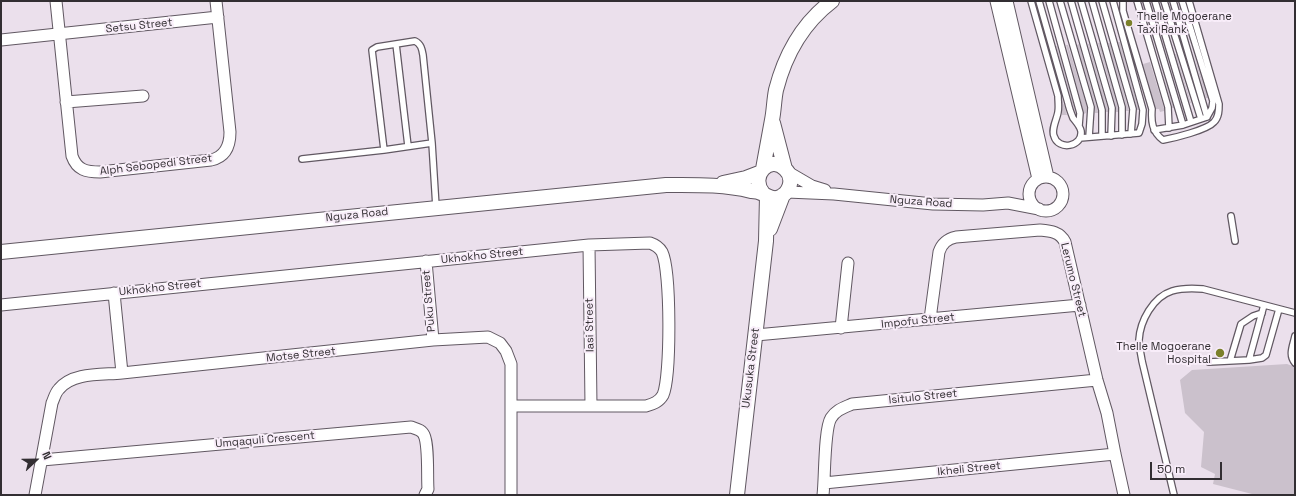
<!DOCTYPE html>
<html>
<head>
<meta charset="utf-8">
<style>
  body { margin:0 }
  #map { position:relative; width:1296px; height:496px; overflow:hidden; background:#ebe0ec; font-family:"Space Grotesk",sans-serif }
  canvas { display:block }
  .frame { position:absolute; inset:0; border:2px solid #322e32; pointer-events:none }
  .north { position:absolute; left:16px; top:440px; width:40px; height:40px; -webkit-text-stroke:3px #f8edf9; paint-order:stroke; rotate:68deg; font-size:11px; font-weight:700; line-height:16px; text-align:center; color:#322e32 }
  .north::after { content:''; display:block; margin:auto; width:14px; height:18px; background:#322e32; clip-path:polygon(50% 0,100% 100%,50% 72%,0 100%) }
  .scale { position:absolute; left:1150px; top:462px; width:72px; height:18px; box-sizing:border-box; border:2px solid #322e32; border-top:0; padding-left:5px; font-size:12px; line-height:14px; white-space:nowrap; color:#322e32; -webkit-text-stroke:3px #f8edf9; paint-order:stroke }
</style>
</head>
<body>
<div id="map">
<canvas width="1296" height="496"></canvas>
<div class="frame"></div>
<div class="north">N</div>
<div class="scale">50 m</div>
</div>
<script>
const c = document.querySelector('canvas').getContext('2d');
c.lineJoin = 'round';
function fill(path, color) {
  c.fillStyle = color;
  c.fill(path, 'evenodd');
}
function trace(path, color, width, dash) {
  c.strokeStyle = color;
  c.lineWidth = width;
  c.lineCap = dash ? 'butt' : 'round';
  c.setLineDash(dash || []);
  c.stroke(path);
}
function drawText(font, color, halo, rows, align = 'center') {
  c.font = font + ' "Space Grotesk",sans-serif';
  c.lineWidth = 4;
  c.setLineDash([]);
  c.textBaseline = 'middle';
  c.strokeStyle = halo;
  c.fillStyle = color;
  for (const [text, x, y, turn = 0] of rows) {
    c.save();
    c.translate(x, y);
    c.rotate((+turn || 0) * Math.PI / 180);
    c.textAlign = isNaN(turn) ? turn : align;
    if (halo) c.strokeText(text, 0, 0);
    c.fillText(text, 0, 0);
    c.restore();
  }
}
const building = new Path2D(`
  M1118 42H1120L1139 110H1137Z
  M1098 43H1100L1118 108V112H1116V107Z
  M1108 43H1110L1129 111H1126V106Z
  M1079 44 1098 111V113H1095V106L1077 45Z
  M1088 44H1089L1108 109V112H1106Z
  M1066 45H1068L1087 107 1086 113 1084 114Z
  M1056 46H1057L1076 113 1073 106Z
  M1192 49 1208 98H1206Z
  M1175 54H1176L1191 103H1190Z
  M1158 59 1174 108H1172V106Z
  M1150 62 1164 108V111L1160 112 1159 109H1156L1143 64Z
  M1062 99 1065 108 1067 115H1062Z
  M1287 364 1295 367V495H1256L1213 484 1215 474 1201 467 1204 432 1185 413 1180 380 1192 370Z`);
const service = new Path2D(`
  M1031 1 1058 96C1058 101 1059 107 1058 112 1057 119 1051 129 1054 136 1058 151 1083 147 1081 131 1080 126 1076 122 1073 118 1071 113 1069 108 1068 103L1039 1
  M1049 1 1080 113 1079 126
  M1060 1 1091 107 1089 137
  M1071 1 1102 110V136
  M1081 1 1112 108 1111 136
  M1092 1 1122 107V135
  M1102 1 1133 109 1131 134
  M1123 1V11L1152 109C1151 121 1152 132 1163 140 1174 138 1207 130 1214 122 1219 117 1219 110 1219 104L1189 1
  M1137 1 1168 107 1169 128
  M1146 1 1183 125
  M1155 1 1191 122
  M1164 1 1201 119
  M1173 1 1207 117
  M396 44 408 146
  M1154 130 1183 125 1207 117 1212 108 1213 101 1182 1
  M1080 138 1139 133 1142 124 1143 110 1113 1
  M384 150 372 50 377 47 415 41C421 44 422 49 423 55L432 143 436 207
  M302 159 384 150 432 143
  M1231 216 1235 241
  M1264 305 1249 360 1262 358 1266 355 1279 309
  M1295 336C1293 346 1288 355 1295 363
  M1230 361 1241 324 1253 316 1262 313
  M1209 362 1249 360
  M1174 495 1142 361C1141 354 1139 347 1139 340 1140 321 1153 297 1172 291 1182 288 1192 288 1203 289L1295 313`);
const minor = new Path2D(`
  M56 1 72 156C77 170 86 172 100 172L211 160C225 157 230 146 230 132L216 1
  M996 1 1038 179
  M1007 1 1048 177
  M1 40 218 17
  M66 102 143 96
  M788 172 812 186 825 190
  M1029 194a17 17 0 1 1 34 0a17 17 0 1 1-34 0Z
  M787 192 834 194 933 204 983 205 1008 203 1039 209
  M589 245 591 406
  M426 261 433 340
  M114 293 122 373
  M1 305 589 245 650 243C656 245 659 247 662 252 671 271 671 376 663 395 659 402 653 404 646 406H511
  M930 319 939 252C942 243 947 239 956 237L1040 230C1051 231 1060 232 1065 242L1097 380 1107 413 1115 454 1124 495
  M841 328 848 263
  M756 335 1080 305
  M42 460 411 427C417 429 422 430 424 435 429 445 427 477 428 489L425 495
  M824 483 1115 454
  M35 495 52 403C54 399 55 393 59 389 73 372 102 375 122 373L433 340 488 337 500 343 506 351 511 364V495
  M823 495C825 479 824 429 831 418 836 410 843 408 852 404L1097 380`);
const tertiary = new Path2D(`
  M773 123 785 169
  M763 169C766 153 769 137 772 120 774 110 774 100 776 90 785 55 803 23 832 1
  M723 183 746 178 759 173
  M770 229 783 195
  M1 252 666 185C694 185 723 184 751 191 755 191 760 192 763 194 768 196 771 199 777 198 790 195 795 178 785 169 770 154 749 176 763 193
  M737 495 766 241 767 196`);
const markers = [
  [1129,23,4,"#7b802a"],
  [1220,353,5,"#7b802a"]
];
const poiNames = [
  ["Thelle Mogoerane",1137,17],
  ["Taxi Rank",1137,30],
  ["Thelle Mogoerane",1211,347,"right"],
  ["Hospital",1211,360,"right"]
];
const streetNames = [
  ["Setsu Street",139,26,-6],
  ["Alph Sebopedi Street",156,165,-7],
  ["Nguza Road",921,202,4],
  ["Nguza Road",357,215,-6],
  ["Ukhokho Street",482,256,-6],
  ["Lerumo Street",1073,280,76],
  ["Ukhokho Street",160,288,-6],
  ["Puku Street",429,301,-95],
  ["Impofu Street",918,321,-6],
  ["Iasi Street",590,325,-91],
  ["Motse Street",301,355,-6],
  ["Ukusuka Street",751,368,-83],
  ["Isitulo Street",923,397,-6],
  ["Umqaquli Crescent",265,440,-5],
  ["Ikheli Street",969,469,-6]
];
fill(building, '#cbc1cc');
trace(service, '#615862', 8);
trace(minor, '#615862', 13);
trace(tertiary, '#615862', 16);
trace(service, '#fff', 5.5);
trace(minor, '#fff', 11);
trace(tertiary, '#fff', 14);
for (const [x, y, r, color] of markers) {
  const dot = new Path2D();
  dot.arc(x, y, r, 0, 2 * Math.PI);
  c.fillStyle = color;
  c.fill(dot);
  trace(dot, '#f8edf9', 1.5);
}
drawText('11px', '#322e32', '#f8edf9', poiNames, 'left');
drawText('11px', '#322e32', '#f8edf9', streetNames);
</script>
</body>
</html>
